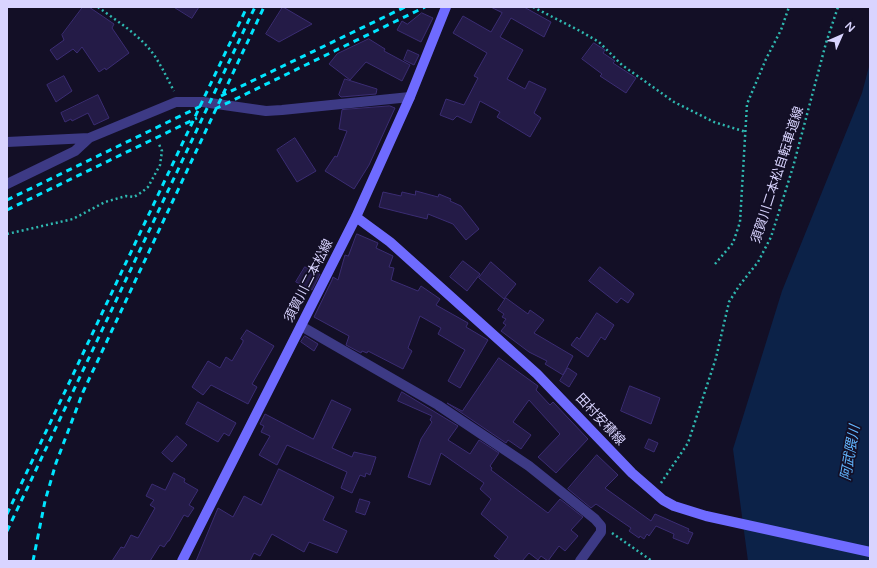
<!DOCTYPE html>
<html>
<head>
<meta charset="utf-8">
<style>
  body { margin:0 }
  #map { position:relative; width:877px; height:568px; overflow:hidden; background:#130f26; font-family:"Varela Round",sans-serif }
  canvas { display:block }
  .frame { position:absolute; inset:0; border:8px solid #d9d4ff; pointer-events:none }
  .north { position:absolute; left:821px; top:16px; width:40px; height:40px; -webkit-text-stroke:3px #130f26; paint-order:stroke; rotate:45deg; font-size:11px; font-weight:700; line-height:16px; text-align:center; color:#d9d4ff }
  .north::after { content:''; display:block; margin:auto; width:14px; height:18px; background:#d9d4ff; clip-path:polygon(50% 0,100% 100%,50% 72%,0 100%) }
</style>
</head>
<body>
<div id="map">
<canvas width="877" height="568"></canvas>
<div class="frame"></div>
<div class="north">N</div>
</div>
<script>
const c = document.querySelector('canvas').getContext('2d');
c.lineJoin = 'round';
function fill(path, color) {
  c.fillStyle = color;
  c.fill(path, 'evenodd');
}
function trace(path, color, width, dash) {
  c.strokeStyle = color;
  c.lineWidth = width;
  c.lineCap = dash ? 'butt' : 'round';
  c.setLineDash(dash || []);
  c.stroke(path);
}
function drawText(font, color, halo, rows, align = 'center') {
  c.font = font + ' "Varela Round","Noto Sans JP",sans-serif';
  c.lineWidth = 3.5;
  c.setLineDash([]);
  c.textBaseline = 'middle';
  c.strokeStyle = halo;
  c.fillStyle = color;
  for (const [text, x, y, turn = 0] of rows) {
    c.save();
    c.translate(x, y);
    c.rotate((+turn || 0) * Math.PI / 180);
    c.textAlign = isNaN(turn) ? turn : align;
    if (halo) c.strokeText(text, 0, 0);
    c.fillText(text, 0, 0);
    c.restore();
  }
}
const water = new Path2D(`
  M870 63V561H748L733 449 782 291 862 93Z`);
const building = new Path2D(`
  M83 7H89L114 24 112 28 129 53 106 70 105 68 99 72 82 47 77 53 73 49 57 60 50 50 64 40 62 35Z
  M174 7H199L192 18Z
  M283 7 312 24 279 42 266 34Z
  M491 7H524L551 22 544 37 511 18 500 37 523 50 507 79 525 89 529 81 546 89 534 113 541 118 530 137 497 117 500 112 480 101 471 123 457 116 453 120 440 115 446 99 464 105 478 78 474 76 487 53 453 33 463 16 491 32 502 13Z
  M422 13 433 18 421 42 397 30 402 21 407 24Z
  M369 39 385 49 384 51 410 65 402 81 366 62 350 80 329 64 337 54Z
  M594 43 605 50 603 53 615 61 613 63 636 78 626 93 600 76 602 74 582 59Z
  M408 50 419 55 414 65 404 60Z
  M64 76 72 91 56 102 47 85Z
  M345 79 377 89 376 94 341 97 339 95Z
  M98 95 109 118 94 125 88 113 72 121 71 119 65 122 61 113Z
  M390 106 395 108 369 165 354 189 325 171 335 156 337 157 347 131 339 129 342 110Z
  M295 138 316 171 297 182 277 150Z
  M416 191 438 197 439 194 451 199 450 201 461 206 479 229 466 240 453 224 428 214 427 219 379 207 383 192 401 196 402 192 415 195Z
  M357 234 378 243 376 248 393 256 389 267 394 268 391 280 418 291 421 286 440 299 436 305 468 323 466 327 488 340 460 388 448 381 465 350 438 334 441 328 420 316 408 348 412 351 403 369 368 351 367 353 362 351 361 353 346 345 349 336 314 317 332 280 333 277 338 280 345 255 348 256Z
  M463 261 480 274 467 291 450 277Z
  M491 262 516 284 504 299 479 278Z
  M305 267 320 274 312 290 296 282Z
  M600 267 634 294 628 303 621 298 617 303 589 281Z
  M506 298 528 314 530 310 544 320 534 333 573 356 563 375 545 364 547 361 529 352 501 331 506 325 503 323 506 319 502 317 504 314 498 310Z
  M597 313 614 325 605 340 601 337 588 357 571 345 577 337 579 339Z
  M247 330 274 346 252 384 257 387 248 404 211 385 203 395 192 387 208 361 220 368 226 357 232 361 243 342V340L241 339Z
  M305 336 318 344 314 351 301 342Z
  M499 358 538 386 536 390 550 405 553 402 588 439 556 473 538 457 560 434 529 400 513 422 531 435 521 449 508 440 506 443 447 403 462 411Z
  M568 368 577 374 569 387 560 381Z
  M630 386 660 398 651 424 621 411Z
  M402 392 458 426 448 440 470 454 479 440 499 453 490 466 492 468 491 470 548 513 560 499 583 517 571 530 578 536 565 551 559 546 548 561 541 556 538 560 529 553 522 561H501L494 556 508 537 481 514 491 499 480 489 484 483 441 453 430 485 408 477 421 439 432 422 430 420 432 416 398 401Z
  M332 400 351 409 332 448 352 457 354 452 376 457 370 475 366 473 365 477 360 475 352 493 341 488 347 472 287 445 277 465 259 455 270 436 261 432 264 426 260 424 265 414 313 439Z
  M198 402 236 423 229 436 224 433 218 442 186 424Z
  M177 436 187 445 172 462 162 453Z
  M649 439 658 443 654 452 645 448Z
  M597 455 618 475 605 488 651 521 655 514 689 529 688 531 693 533 688 544 673 538 674 534 656 526 649 536 647 534 644 539 640 536 639 538 629 531 631 528 596 504 591 508 568 489Z
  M279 469 334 497 323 520 347 531 337 553 309 542 304 552 272 534 260 556 254 553 250 561H196L218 508 233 517 244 496 261 505Z
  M174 473 185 479 184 482 198 490 189 505 194 508 188 517 184 515 169 541H168L164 547 160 545 150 561H112L121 547 124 548 131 535 138 538 155 508 150 505 154 500 146 496 152 484 165 490Z
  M360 499 370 502 365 515 356 512Z`);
const path = new Path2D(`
  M98 7C118 22 143 37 156 58 163 69 168 80 174 91
  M533 7 580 31 599 42 622 65 674 102 714 122 746 132
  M7 234 73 219 105 202 126 196 134 197 142 192 148 187 160 165 162 151 158 142
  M715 264 733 243 740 222 747 104 766 59 781 30 789 7
  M661 483 688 443 716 358 729 302 739 286 758 262 771 237 793 167 826 43 838 7
  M612 533 652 561`);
const street = new Path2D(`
  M7 142 89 138 176 102H203L266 111 282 110 410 97
  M7 184 75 151 89 138
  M301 326 438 405 529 466 595 519 601 526V532L580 561`);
const secondary = new Path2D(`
  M356 217 390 242 537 374 632 473 663 500 674 506 706 516 870 552
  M182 561 356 217 410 97 446 7`);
const rail = new Path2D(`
  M221 96 405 7
  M215 109 425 7
  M7 200 201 106
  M7 210 197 118
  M7 514 247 7
  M7 531 255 7
  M33 561 45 501 56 463 83 392 264 7`);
const streetNames = [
  ["須賀川二本松自転車道線",778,175,-72],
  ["須賀川二本松線",309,281,-63],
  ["田村安積線",600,420,47]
];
const waterNames = [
  ["阿武隈川",851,453,-80]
];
fill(water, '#0c2248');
fill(building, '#241b47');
trace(building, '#3b2d73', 1);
trace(path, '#2fb8b0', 2.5, [2, 3]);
trace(street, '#3d3a85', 10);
trace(secondary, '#6f6bff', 10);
trace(rail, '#00e5ff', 3, [6, 5]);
drawText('13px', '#d9d4ff', '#130f26', streetNames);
drawText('italic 14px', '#62b6ff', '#130f26', waterNames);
</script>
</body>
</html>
